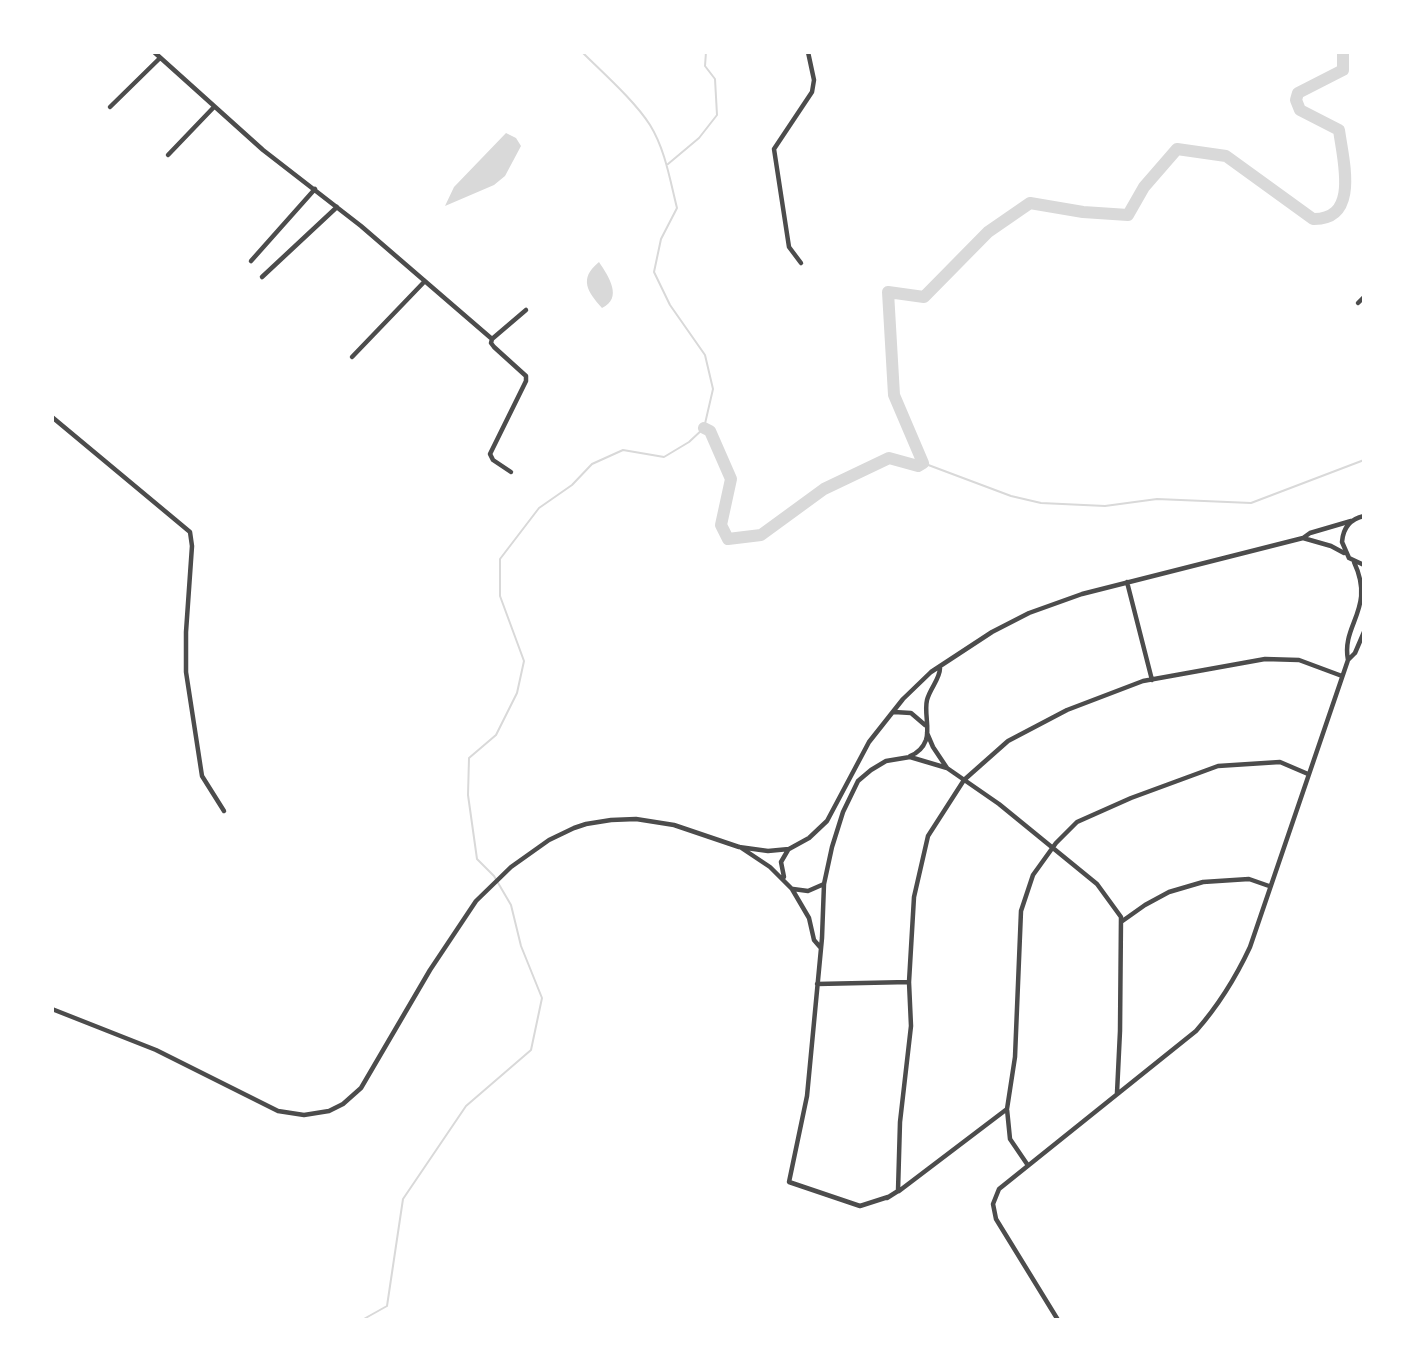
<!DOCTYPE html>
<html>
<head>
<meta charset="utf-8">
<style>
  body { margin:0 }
  #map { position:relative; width:1416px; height:1372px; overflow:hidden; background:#fff; font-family:"Roboto Condensed",sans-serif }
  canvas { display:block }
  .frame { position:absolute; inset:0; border:54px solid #fff; pointer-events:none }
</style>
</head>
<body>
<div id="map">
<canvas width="1416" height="1372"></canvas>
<div class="frame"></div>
</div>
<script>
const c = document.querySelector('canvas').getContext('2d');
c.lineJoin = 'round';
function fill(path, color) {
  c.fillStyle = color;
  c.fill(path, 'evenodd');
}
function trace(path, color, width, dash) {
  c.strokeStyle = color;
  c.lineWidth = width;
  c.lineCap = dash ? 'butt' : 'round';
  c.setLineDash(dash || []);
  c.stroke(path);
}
const water = new Path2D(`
  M506 133 516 138 521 146 505 176 494 185 445 206 454 187Z
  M599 262C609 277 623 298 602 308 588 292 578 279 599 262Z`);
const stream = new Path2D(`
  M668 164 699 138 717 115 715 79 705 66 706 52
  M923 463 1011 496 1041 503 1105 506 1157 499 1251 503 1364 460
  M362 1320 387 1306 403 1199 466 1106 531 1050 542 998 521 946 511 905 494 876 477 859 468 795 469 758 496 735 517 693 524 661 500 596V559L539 508 572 485 592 464 623 450 664 457 689 442 704 428 713 389 705 355 670 305 654 272 661 239 677 208C670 180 665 149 650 125 634 100 603 73 582 52`);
const river = new Path2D(`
  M704 428 710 431 731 479 721 525 728 539 761 535 824 489 889 458 918 466 923 463 894 395 888 292 924 297 988 232 1030 203 1083 212 1128 215 1144 187 1177 149 1226 156 1313 219C1360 220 1343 160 1339 130L1300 110 1296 100 1298 93 1343 70V52`);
const minor = new Path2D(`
  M154 52 263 150 361 226 492 339 526 310
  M110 107 160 58
  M168 155 214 107
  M251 261 315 189
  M801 263 789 247 774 149 812 92 814 80 808 52
  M262 277 337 207
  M1358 303 1364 297
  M492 339 491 343 494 347 526 376V381L490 454 493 460 511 472
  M352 357 425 281
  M52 417 190 532 192 546 186 632V672L202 776 224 811
  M1364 516C1350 519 1343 528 1342 542L1349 558 1364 565
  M1303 538 1331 546 1344 553
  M1127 582 1152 680
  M1348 660C1341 624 1376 609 1354 562
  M894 712 911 713 925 725
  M927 733 933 747 947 768 999 804 1097 884 1121 917 1120 1031 1117 1093
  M910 756C918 753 923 748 926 740 930 728 924 713 927 700 930 688 940 679 940 668
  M740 847 770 867 792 889 809 918 814 940 820 947
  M784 877 781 862 788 850
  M793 889 808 891 824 884
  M1121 922 1145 905 1169 892 1203 882 1249 879 1269 886
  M817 984 909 982
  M52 1009 156 1050 278 1111 304 1115 329 1111 343 1104 361 1088 430 970 476 901 511 867 549 840 574 828 586 824 611 820 636 819 674 825 739 847 768 851 789 849 809 838 827 821 869 742 903 699 931 672 992 632 1029 613 1082 594 1303 538 1310 533 1351 521
  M1027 1164 1010 1139 1007 1109 1015 1057 1021 911 1033 875 1056 843 1077 822 1131 798 1218 766 1280 762 1308 774
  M899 1191 1007 1109
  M888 1197 860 1206 789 1182 807 1096 822 938 824 884 832 847 843 812 858 781 871 770 886 761 910 757 947 768
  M887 1198 898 1191 900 1122 911 1026 909 982 914 897 928 836 964 780 1008 741 1067 710 1143 681 1265 659 1299 660 1342 676
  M1058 1320 996 1219 993 1204 999 1189 1196 1031C1218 1006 1236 977 1250 947L1348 660 1355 653 1364 632`);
fill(water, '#d9d9d9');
trace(stream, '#d9d9d9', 2);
trace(river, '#d9d9d9', 12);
trace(minor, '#4c4c4c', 4.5);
</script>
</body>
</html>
